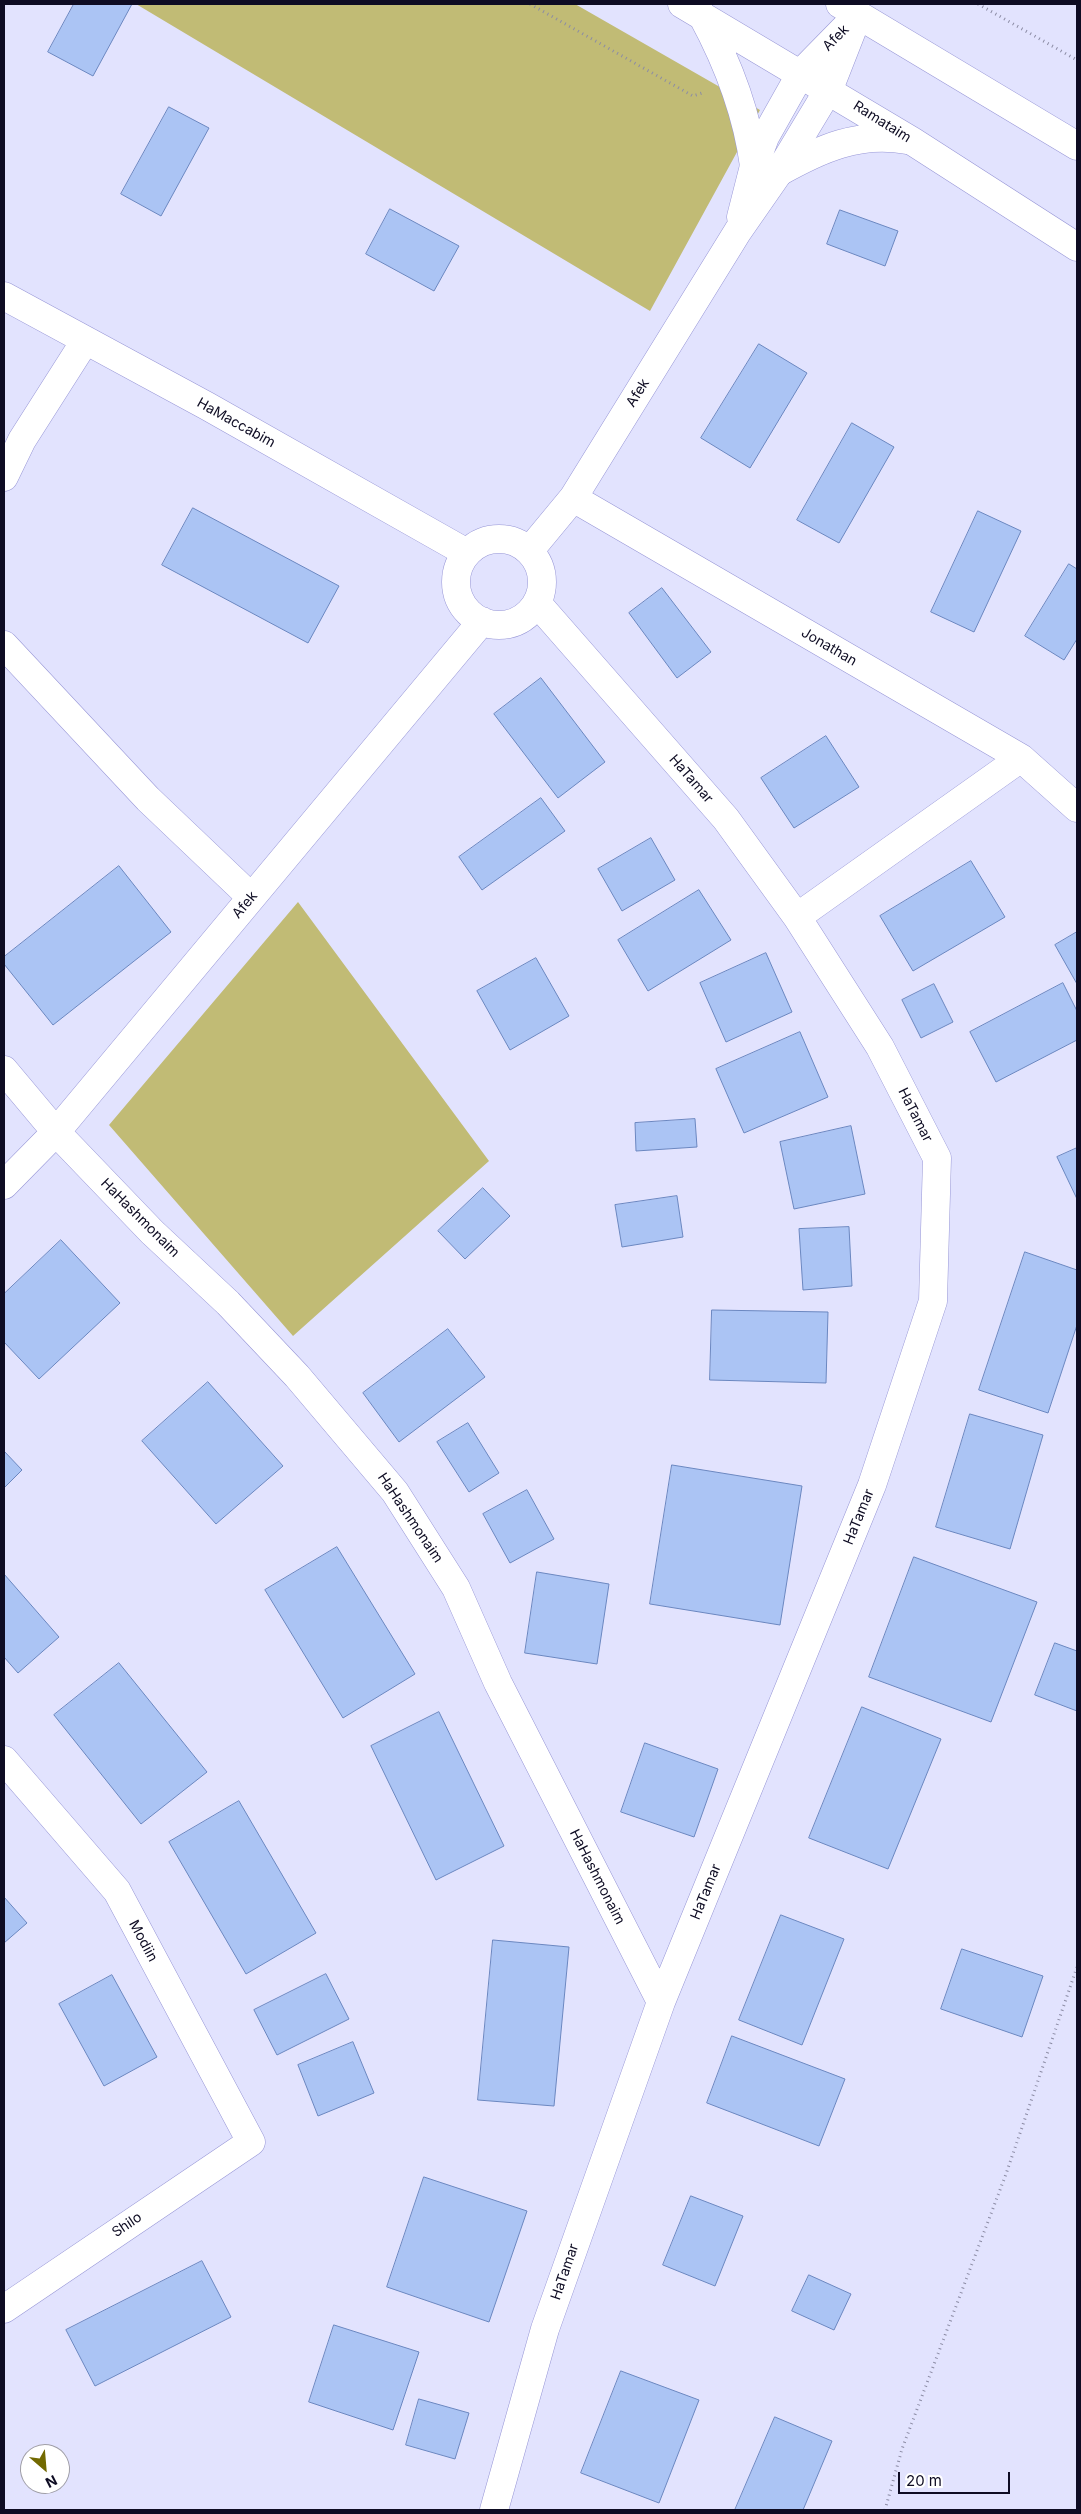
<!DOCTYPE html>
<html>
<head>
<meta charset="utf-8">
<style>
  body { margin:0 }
  #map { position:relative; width:1081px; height:2514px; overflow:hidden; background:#e2e3fe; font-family:Inter,sans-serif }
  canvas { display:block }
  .frame { position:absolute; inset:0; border:5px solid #0e0c23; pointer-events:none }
  .north { position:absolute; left:20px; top:2444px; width:50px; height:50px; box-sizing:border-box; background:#fff; border:1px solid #9f9ea7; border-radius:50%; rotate:153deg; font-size:14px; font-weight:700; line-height:20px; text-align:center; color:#0e0c23 }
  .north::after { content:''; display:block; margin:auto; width:18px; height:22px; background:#726901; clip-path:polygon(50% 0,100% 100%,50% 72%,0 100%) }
  .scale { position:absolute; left:898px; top:2472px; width:112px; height:22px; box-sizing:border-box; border:2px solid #0e0c23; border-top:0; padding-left:6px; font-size:15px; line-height:18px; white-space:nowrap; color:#0e0c23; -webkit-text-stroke:4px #fff; paint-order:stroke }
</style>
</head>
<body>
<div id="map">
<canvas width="1081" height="2514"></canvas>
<div class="frame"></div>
<div class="north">N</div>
<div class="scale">20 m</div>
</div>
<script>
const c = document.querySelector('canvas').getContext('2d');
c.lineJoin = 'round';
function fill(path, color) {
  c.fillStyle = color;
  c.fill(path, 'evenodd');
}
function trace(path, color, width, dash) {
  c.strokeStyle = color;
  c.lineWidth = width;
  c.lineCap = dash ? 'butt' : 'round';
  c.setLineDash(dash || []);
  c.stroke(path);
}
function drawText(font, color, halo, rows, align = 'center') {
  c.font = font + ' Inter,sans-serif';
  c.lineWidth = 5;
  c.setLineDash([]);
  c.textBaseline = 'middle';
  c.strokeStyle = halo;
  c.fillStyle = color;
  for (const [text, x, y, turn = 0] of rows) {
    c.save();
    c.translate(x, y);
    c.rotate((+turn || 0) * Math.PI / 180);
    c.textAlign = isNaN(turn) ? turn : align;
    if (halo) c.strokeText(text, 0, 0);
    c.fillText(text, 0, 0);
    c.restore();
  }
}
const green = new Path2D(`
  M136 4H575L760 110 650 311Z
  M298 902 489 1161 293 1336 109 1125Z`);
const building = new Path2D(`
  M74 4H132L93 76 48 52Z
  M169 107 209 128 161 216 121 194Z
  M390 209 459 246 434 291 366 254Z
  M840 210 898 231 885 266 827 244Z
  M759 344 807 373 750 468 701 438Z
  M852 423 894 447 839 543 797 520Z
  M193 508 339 586 308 643 162 565Z
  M978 511 1021 531 974 632 931 612Z
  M1069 564 1077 569V639L1064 660 1025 636Z
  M662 588 711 652 677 678 629 613Z
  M541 678 605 762 558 798 494 714Z
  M826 736 859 787 794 828 761 778Z
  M541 798 565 831 482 890 459 857Z
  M651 838 675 880 622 911 598 869Z
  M971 861 1005 917 913 971 880 916Z
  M119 866 171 932 53 1025 4 964V957Z
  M699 890 731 940 648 991 618 940Z
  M1077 932V984L1055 945Z
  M766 953 792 1012 726 1042 700 983Z
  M536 958 569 1016 510 1050 477 991Z
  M1063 983 1077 1011V1040L996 1082 970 1032Z
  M934 984 953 1022 921 1038 902 1000Z
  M800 1032 828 1097 744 1133 716 1069Z
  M695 1119 697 1147 636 1151 635 1123Z
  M851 1126 865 1194 794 1209 780 1142Z
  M1077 1148V1199L1057 1157Z
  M483 1188 510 1216 465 1259 438 1231Z
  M677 1196 683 1237 622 1247 615 1205Z
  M849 1227 852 1286 803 1290 799 1229Z
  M61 1240 120 1303 39 1379 4 1342V1294Z
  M1025 1252 1077 1270V1325L1048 1413 979 1390Z
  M712 1310 828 1312 826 1383 710 1380Z
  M448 1329 485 1377 399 1442 363 1393Z
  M208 1382 283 1466 216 1524 142 1441Z
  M970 1414 1043 1435 1010 1549 936 1527Z
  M468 1423 499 1473 469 1492 437 1442Z
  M4 1451 22 1470 4 1488Z
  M672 1465 802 1486 780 1625 650 1604Z
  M527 1490 554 1539 510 1563 483 1514Z
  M337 1547 415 1674 343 1718 265 1590Z
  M914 1557 1037 1602 991 1722 869 1677Z
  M537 1572 609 1584 597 1664 525 1653Z
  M4 1574 59 1637 18 1673 4 1657Z
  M1055 1643 1077 1651V1711L1035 1695Z
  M119 1663 207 1772 141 1824 54 1715Z
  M862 1707 941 1739 888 1869 809 1838Z
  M439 1712 504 1846 436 1880 371 1746Z
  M645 1743 718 1769 694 1837 621 1812Z
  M239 1801 316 1933 246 1974 169 1842Z
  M4 1897 27 1923 4 1943Z
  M781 1915 844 1939 802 2045 739 2020Z
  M493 1940 569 1947 554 2106 478 2100Z
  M962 1949 1043 1976 1022 2037 941 2009Z
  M326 1974 349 2019 277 2055 254 2010Z
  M112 1975 157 2057 104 2086 59 2004Z
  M732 2036 845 2079 819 2146 707 2103Z
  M353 2042 374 2093 318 2116 298 2065Z
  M424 2177 527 2211 489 2322 387 2287Z
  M691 2196 743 2216 715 2286 663 2265Z
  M202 2261 231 2317 95 2386 66 2330Z
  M809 2275 851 2294 834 2330 792 2311Z
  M334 2325 419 2352 393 2430 309 2402Z
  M621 2371 699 2400 659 2503 581 2473Z
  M419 2399 469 2413 455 2459 406 2445Z
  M775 2417 832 2441 803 2510H735Z`);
const path = new Path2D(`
  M530 4 693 96 702 93
  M978 4 1077 60
  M885 2510 902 2449 1006 2174 1077 1967`);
const street = new Path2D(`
  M741 217 754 166 765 137 801 73 850 23
  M4 296 207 406 467 553
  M4 477 22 440 85 341
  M573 498 1021 758 1077 808
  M456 582a43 43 0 1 1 86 0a43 43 0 1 1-86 0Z
  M530 550 573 498 738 231 779 172 829 89 858 15
  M4 645 148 799 251 897
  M797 917 1021 758
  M4 1070 56 1132 152 1232 228 1303 297 1376 395 1492 456 1588 498 1683 661 2002
  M4 1185 56 1132 482 621
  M4 1760 117 1891 251 2142 4 2309
  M494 2510 545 2329 661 2002 872 1485 933 1301 937 1158 880 1047 797 917 726 819 537 603`);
const primary = new Path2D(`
  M682 4 912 141 1077 247
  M840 4 1077 146
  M702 15C728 63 747 112 754 166
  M779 172C820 149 859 131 907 140`);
const streetNames = [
  ["Afek",836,38,-45],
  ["Ramataim",882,122,32],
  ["Afek",638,393,-58],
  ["HaMaccabim",236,423,29],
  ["Jonathan",829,647,30],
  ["HaTamar",691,779,49],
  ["Afek",245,905,-50],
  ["HaTamar",915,1115,63],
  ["HaHashmonaim",140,1218,45],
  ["HaTamar",859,1517,-68],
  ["HaHashmonaim",410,1518,56],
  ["HaHashmonaim",597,1877,63],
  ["HaTamar",706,1892,-68],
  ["Modiin",143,1941,62],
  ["Shilo",127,2225,-34],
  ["HaTamar",565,2272,-71]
];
fill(green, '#c1bb75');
fill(building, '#abc4f4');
trace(building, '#6b87c0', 1);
trace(street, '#9796d6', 29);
trace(primary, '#9796d6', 29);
trace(path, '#8c8ca5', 3, [1, 4]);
trace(street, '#fff', 28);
trace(primary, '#fff', 28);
drawText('14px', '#0e0c23', '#fff', streetNames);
</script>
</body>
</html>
